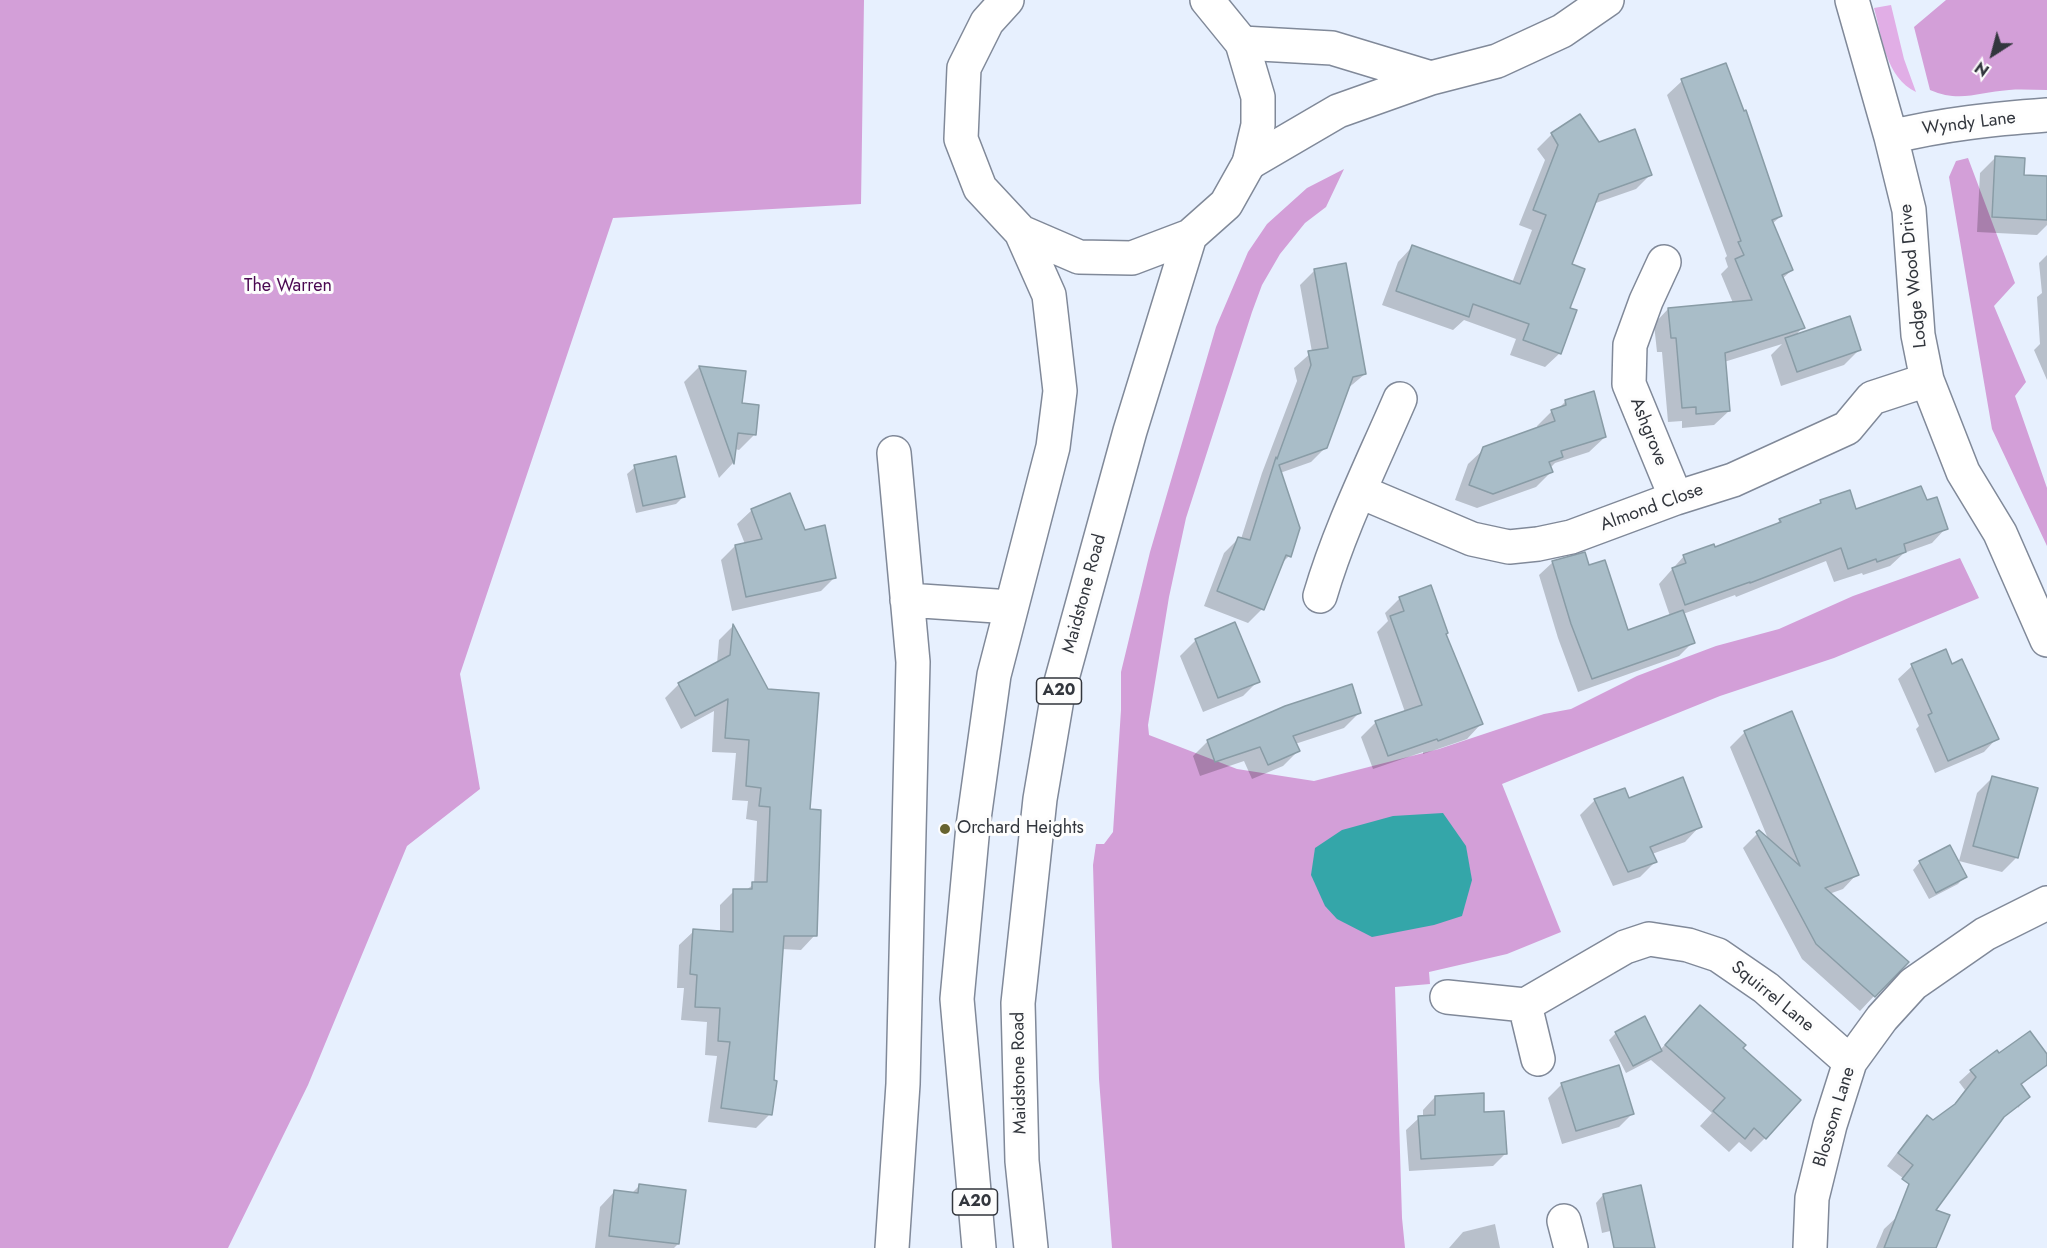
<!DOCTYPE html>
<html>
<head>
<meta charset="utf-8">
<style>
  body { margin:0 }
  #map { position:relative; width:2047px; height:1248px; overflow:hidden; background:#e7f0fe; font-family:Jost,sans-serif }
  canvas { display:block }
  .north { position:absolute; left:1963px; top:24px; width:60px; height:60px; -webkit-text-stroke:4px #fdfdfd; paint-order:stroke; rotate:216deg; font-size:16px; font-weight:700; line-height:24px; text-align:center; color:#32363d }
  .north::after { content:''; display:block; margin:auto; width:21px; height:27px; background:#32363d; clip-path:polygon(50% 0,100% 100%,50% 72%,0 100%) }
</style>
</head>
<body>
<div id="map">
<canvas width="2047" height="1248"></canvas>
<div class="north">N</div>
</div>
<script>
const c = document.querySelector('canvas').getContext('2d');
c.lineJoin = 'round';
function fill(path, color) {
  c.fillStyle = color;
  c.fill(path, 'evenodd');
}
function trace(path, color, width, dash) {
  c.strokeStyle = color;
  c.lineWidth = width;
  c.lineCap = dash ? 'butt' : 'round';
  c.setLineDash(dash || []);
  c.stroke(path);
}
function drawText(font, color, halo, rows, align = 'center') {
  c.font = font + ' Jost,sans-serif';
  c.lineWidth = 6;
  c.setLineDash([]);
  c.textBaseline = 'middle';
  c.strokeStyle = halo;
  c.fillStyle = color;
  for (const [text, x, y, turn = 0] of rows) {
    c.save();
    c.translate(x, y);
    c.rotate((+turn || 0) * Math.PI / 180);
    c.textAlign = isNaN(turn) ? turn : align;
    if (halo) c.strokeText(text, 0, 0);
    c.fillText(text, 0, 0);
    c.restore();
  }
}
const green = new Path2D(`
  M1891 5 1904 59 1916 92C1886 78 1882 37 1874 8Z`);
const forest = new Path2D(`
  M0 0H864L861 204 613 218 460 674 480 789 407 846 308 1085 228 1248H0Z
  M1946 0H2047V90C2034 90 2021 89 2009 90 1979 92 1960 103 1930 90L1914 27Z
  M1968 158 2015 283 1994 306 2026 382 2015 396 2047 488V546L1992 429 1949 177 1956 161Z
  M1344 169 1326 207 1305 223 1280 254 1262 285 1252 312 1186 518 1169 597 1148 725 1149 735 1237 769 1314 781 1439 749 1544 714 1571 709 1637 676 1684 658 1716 646 1779 629 1853 596 1960 558 1979 598 1834 658 1720 696 1502 784 1561 932 1507 954 1429 972 1430 984 1395 987 1402 1218 1405 1248H1112L1099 1079 1093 865 1096 844H1104L1113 832 1121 710V672L1150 552 1216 327 1248 252 1267 224 1307 188Z`);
const water = new Path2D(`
  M1443 813 1466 846 1472 880 1462 916 1434 925 1372 937 1337 919 1325 906 1311 875 1315 848 1342 830 1393 816Z`);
const shadow = new Path2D(`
  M1725 65 1781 216 1772 224 1792 270 1782 279 1803 327 1794 337 1860 349 1844 365 1781 386 1771 355 1782 344 1724 362 1729 411 1714 425 1682 428V421L1668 422 1662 352H1657L1654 324 1668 309 1733 303 1721 274 1728 267 1725 258 1727 256 1667 95 1682 81Z
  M1579 116 1598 144 1650 175 1636 189 1593 204 1570 265 1568 308 1560 353 1545 367 1510 355 1516 339 1464 320 1453 330 1382 305 1398 262 1412 247 1512 283 1532 230 1519 225 1545 160 1537 149 1552 134Z
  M1995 158 2022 176 2047 177V225L2037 235 1977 232 1980 173Z
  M2047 255V380L2034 350 2040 344 2037 297 2042 293 2039 263Z
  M1315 270 1365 374 1347 389 1326 447 1311 462 1280 473 1289 556 1280 565 1262 609 1248 623 1204 606 1224 553 1239 538 1241 539 1262 473 1297 381 1294 368 1312 352 1300 285Z
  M699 367 744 372 740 405 754 435 739 450 735 449 733 463 719 478 684 382Z
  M1566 401 1605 437 1589 452 1555 463 1550 468 1551 472 1536 487 1477 508 1455 500 1468 464 1484 449 1538 429 1537 426 1552 411 1558 409Z
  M635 467 683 497 676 504 636 513 627 474Z
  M1821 502 1855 511 1926 502 1946 528 1932 543 1904 553 1890 566 1863 575 1862 573 1834 582 1826 561 1736 597 1735 595 1683 614 1693 642 1679 656 1578 692 1558 638 1539 575 1553 562 1588 567 1627 632 1670 616 1659 584 1684 556 1714 549 1775 526 1780 520 1816 507Z
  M752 510 804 531 835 577 821 591 732 611 721 560 735 546 745 544 737 524Z
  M1430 587 1444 635 1481 724 1467 739 1423 754V752L1373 769 1361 737 1376 722 1405 712 1377 632 1388 621 1385 613 1399 599Z
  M1234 624 1258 681 1243 696 1203 712 1180 656 1196 640Z
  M732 627 767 690 809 810 815 935 801 950 781 949 770 1114 756 1128 708 1122 717 1056 705 1055 707 1022 681 1020 684 988H677L679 945 694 931 720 932V905L734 891H745L754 884 757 821 746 819 748 801 732 800 736 753 712 752 714 711 681 729 665 698 679 684 717 664 719 640Z
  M1945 651 1951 665 1997 738 1984 752 1935 773 1916 729 1919 726 1898 679 1912 666Z
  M1360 712 1344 728 1295 744 1298 751 1283 766 1252 779 1244 761 1200 776 1193 756 1208 741Z
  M1745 732 1857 874 1843 889 1829 894 1874 996 1860 1011 1802 959 1743 848 1759 832 1769 841 1730 747Z
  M1993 777 2017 857 2002 872 1959 861 1977 793Z
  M1595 800H1628L1700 826 1685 842 1652 854 1655 862 1640 877 1613 886 1580 815Z
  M1920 862 1965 876 1958 884 1929 899 1913 870Z
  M1700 1007 1741 1048 1765 1138 1751 1152 1739 1142 1729 1152 1700 1126 1712 1113 1651 1060 1626 1073 1609 1040 1616 1033 1660 1050Z
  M1998 1055 2047 1056V1064L2020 1086 2028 1097 2018 1108V1105L1912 1185 1887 1166 1915 1129 1927 1117 1933 1122 1950 1110 1965 1090 1959 1082 1971 1071Z
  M1562 1084 1633 1113 1619 1127 1562 1144 1548 1098Z
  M1435 1097 1483 1114 1505 1154 1493 1166 1409 1171 1406 1130 1419 1118 1423 1117V1110Z
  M640 1185 678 1244 674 1248H595L600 1207 615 1191 631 1194Z
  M1603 1195 1639 1224 1602 1233 1596 1203Z
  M1899 1215 1936 1248H1876L1884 1229Z
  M1495 1224 1500 1248H1449L1463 1232Z`);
const building = new Path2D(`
  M1726 63 1744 111 1746 110 1782 216 1772 220 1793 270 1782 275 1805 328 1725 353 1730 411 1696 414V407L1682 408 1676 338H1671L1668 308 1752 300 1735 259 1744 255 1738 242 1741 241 1681 79Z
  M1580 114 1599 142 1635 129 1652 175 1599 194 1572 264 1585 269 1570 308 1577 310 1561 354 1523 340 1529 324 1473 304 1469 317 1396 291 1412 245 1520 284 1546 215 1533 210 1558 145 1551 133Z
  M1995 156 2025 158 2024 175 2047 176V220L1992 217Z
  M1346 263 1366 374 1353 377 1327 448 1279 465 1300 528 1291 557 1286 555 1264 610 1217 591 1238 537 1250 540 1276 457 1277 459 1311 365 1308 351 1328 348 1314 269Z
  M1850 316 1861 350 1797 372 1785 338Z
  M699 366 746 371 742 403 759 405 756 435 738 433 734 464Z
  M1594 391 1606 437 1561 451 1563 457 1549 462 1553 472 1493 494 1469 485 1483 447 1555 421 1551 410 1566 405 1565 400Z
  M676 456 685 497 643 506 634 465Z
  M1921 486 1927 500 1937 497 1948 529 1904 544 1906 552 1877 562 1876 559 1848 569 1841 548 1750 583V582L1685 605 1672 568 1686 563 1683 555 1714 544 1715 547 1781 522 1779 519 1821 503 1820 500 1850 490 1856 509Z
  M790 493 805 530 825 525 836 578 746 597 735 545 762 539 751 509Z
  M1585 552 1589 565 1605 560 1628 630 1683 610 1695 643 1592 679 1571 624 1552 561Z
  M1431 585 1448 633 1446 634 1483 724 1438 741 1437 739 1388 756 1375 721 1422 705 1390 616 1404 611 1399 597Z
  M1235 622 1260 682 1218 698 1195 639Z
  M733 624 768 689 819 693 810 809 821 810 817 936H784L774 1080 777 1081 772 1115 721 1108 730 1042 718 1041 720 1008 695 1007 697 975 690 974 693 929 733 932V889H752V882H767L770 807 759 806 761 788 746 786 749 740 725 738 728 699 695 716 678 683 730 655Z
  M1946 649 1952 664 1962 659 1999 739 1948 761 1928 715 1932 713 1911 664Z
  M1352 684 1361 713 1293 736 1300 751 1268 765 1260 747 1215 762 1207 740 1285 706Z
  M1792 711 1859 875 1825 888 1909 962 1875 997 1816 944 1756 832 1759 830 1800 866 1744 731Z
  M1992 776 2038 788 2018 858 1973 846Z
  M1683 777 1702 827 1650 847 1657 862 1628 872 1594 799 1625 788 1629 798Z
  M1950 845 1967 877 1936 893 1919 861Z
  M1700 1005 1746 1045 1743 1048 1801 1100 1766 1139 1754 1128 1745 1139 1713 1111 1725 1098 1665 1045Z
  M1645 1016 1662 1051 1633 1066 1615 1032Z
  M2030 1031 2047 1054V1065L2021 1084 2030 1097 2004 1117 1936 1210 1950 1215 1936 1248H1884L1909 1184 1902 1179 1913 1165 1898 1153 1927 1115 1933 1120 1955 1104 1976 1077 1970 1070 1997 1050 1999 1053Z
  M1619 1065 1634 1114 1576 1131 1561 1083Z
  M1484 1093V1112L1504 1111 1507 1154 1421 1159 1418 1116 1435 1115V1096Z
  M639 1184 686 1190 679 1244 609 1236 614 1190 638 1193Z
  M1641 1185 1655 1248H1614L1603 1194Z`);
const street = new Path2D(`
  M1852 0 1891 137 1909 210 1918 335 1927 380 1963 472 2000 533 2047 640
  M1242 43 1332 48 1431 78
  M1891 137C1943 124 1994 119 2047 115
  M1249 163 1338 111 1431 78 1497 61 1562 31 1607 0
  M1664 262 1646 301 1630 345 1629 384 1676 498
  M1361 492 1472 539 1509 547 1538 544 1571 537 1676 498 1733 480 1847 428 1872 398 1927 380
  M1320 596C1340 528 1372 464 1400 399
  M907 600 1011 607
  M1447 997 1525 1005 1625 947 1649 939 1688 945 1718 955 1766 988 1850 1062
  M1525 1005 1538 1059
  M1564 1221 1571 1248
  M892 1248 903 1084 913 662 894 453
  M1810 1248 1812 1198 1830 1125 1850 1062 1882 1018 1913 984 1985 934 2047 903`);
const primary = new Path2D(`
  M1007 0 987 22 964 68 961 139 980 188 1021 232 1079 257 1132 258 1190 236 1226 204 1249 163 1258 125V97L1242 43 1207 0
  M979 1248 957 999 973 826 994 675 1053 447 1060 391 1049 295 1021 232
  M1031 1248 1022 1161 1018 1003 1040 799 1058 693 1130 431 1190 236`);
const markers = [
  [945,829,6,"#686430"]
];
const shields = [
  [1059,691,45],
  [975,1202,45]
];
const shieldNames = [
  ["A20",1059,691],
  ["A20",975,1202]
];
const streetNames = [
  ["Wyndy Lane",1969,124,-7],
  ["Lodge Wood Drive",1914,276,-96],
  ["Ashgrove",1648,432,68],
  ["Almond Close",1652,508,-20],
  ["Maidstone Road",1085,594,-75],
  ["Squirrel Lane",1772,997,39],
  ["Maidstone Road",1020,1073,-91],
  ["Blossom Lane",1835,1117,-73]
];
const parkNames = [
  ["The Warren",288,287]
];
const poiNames = [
  ["Orchard Heights",957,829]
];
fill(green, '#e1aee6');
fill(forest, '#d39fd8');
fill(water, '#34a6a9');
fill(shadow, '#0003');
fill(building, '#a9bdc8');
trace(building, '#899ca6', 1.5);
trace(street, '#808999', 36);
trace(primary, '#808999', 36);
trace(street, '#fff', 33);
trace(primary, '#fff', 33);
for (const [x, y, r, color] of markers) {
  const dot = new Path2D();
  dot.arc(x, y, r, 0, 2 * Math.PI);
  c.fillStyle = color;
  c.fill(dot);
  trace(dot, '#fdfdfd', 2);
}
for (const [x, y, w] of shields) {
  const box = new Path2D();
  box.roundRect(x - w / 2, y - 13, w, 26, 4.5);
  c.fillStyle = '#fdfdfd';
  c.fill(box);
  trace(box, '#32363d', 1.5);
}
drawText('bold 16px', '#32363d', null, shieldNames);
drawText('18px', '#32363d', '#fdfdfd', streetNames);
drawText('18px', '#4a0851', '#fdfdfd', parkNames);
drawText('18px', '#32363d', '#fdfdfd', poiNames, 'left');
</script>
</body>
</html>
